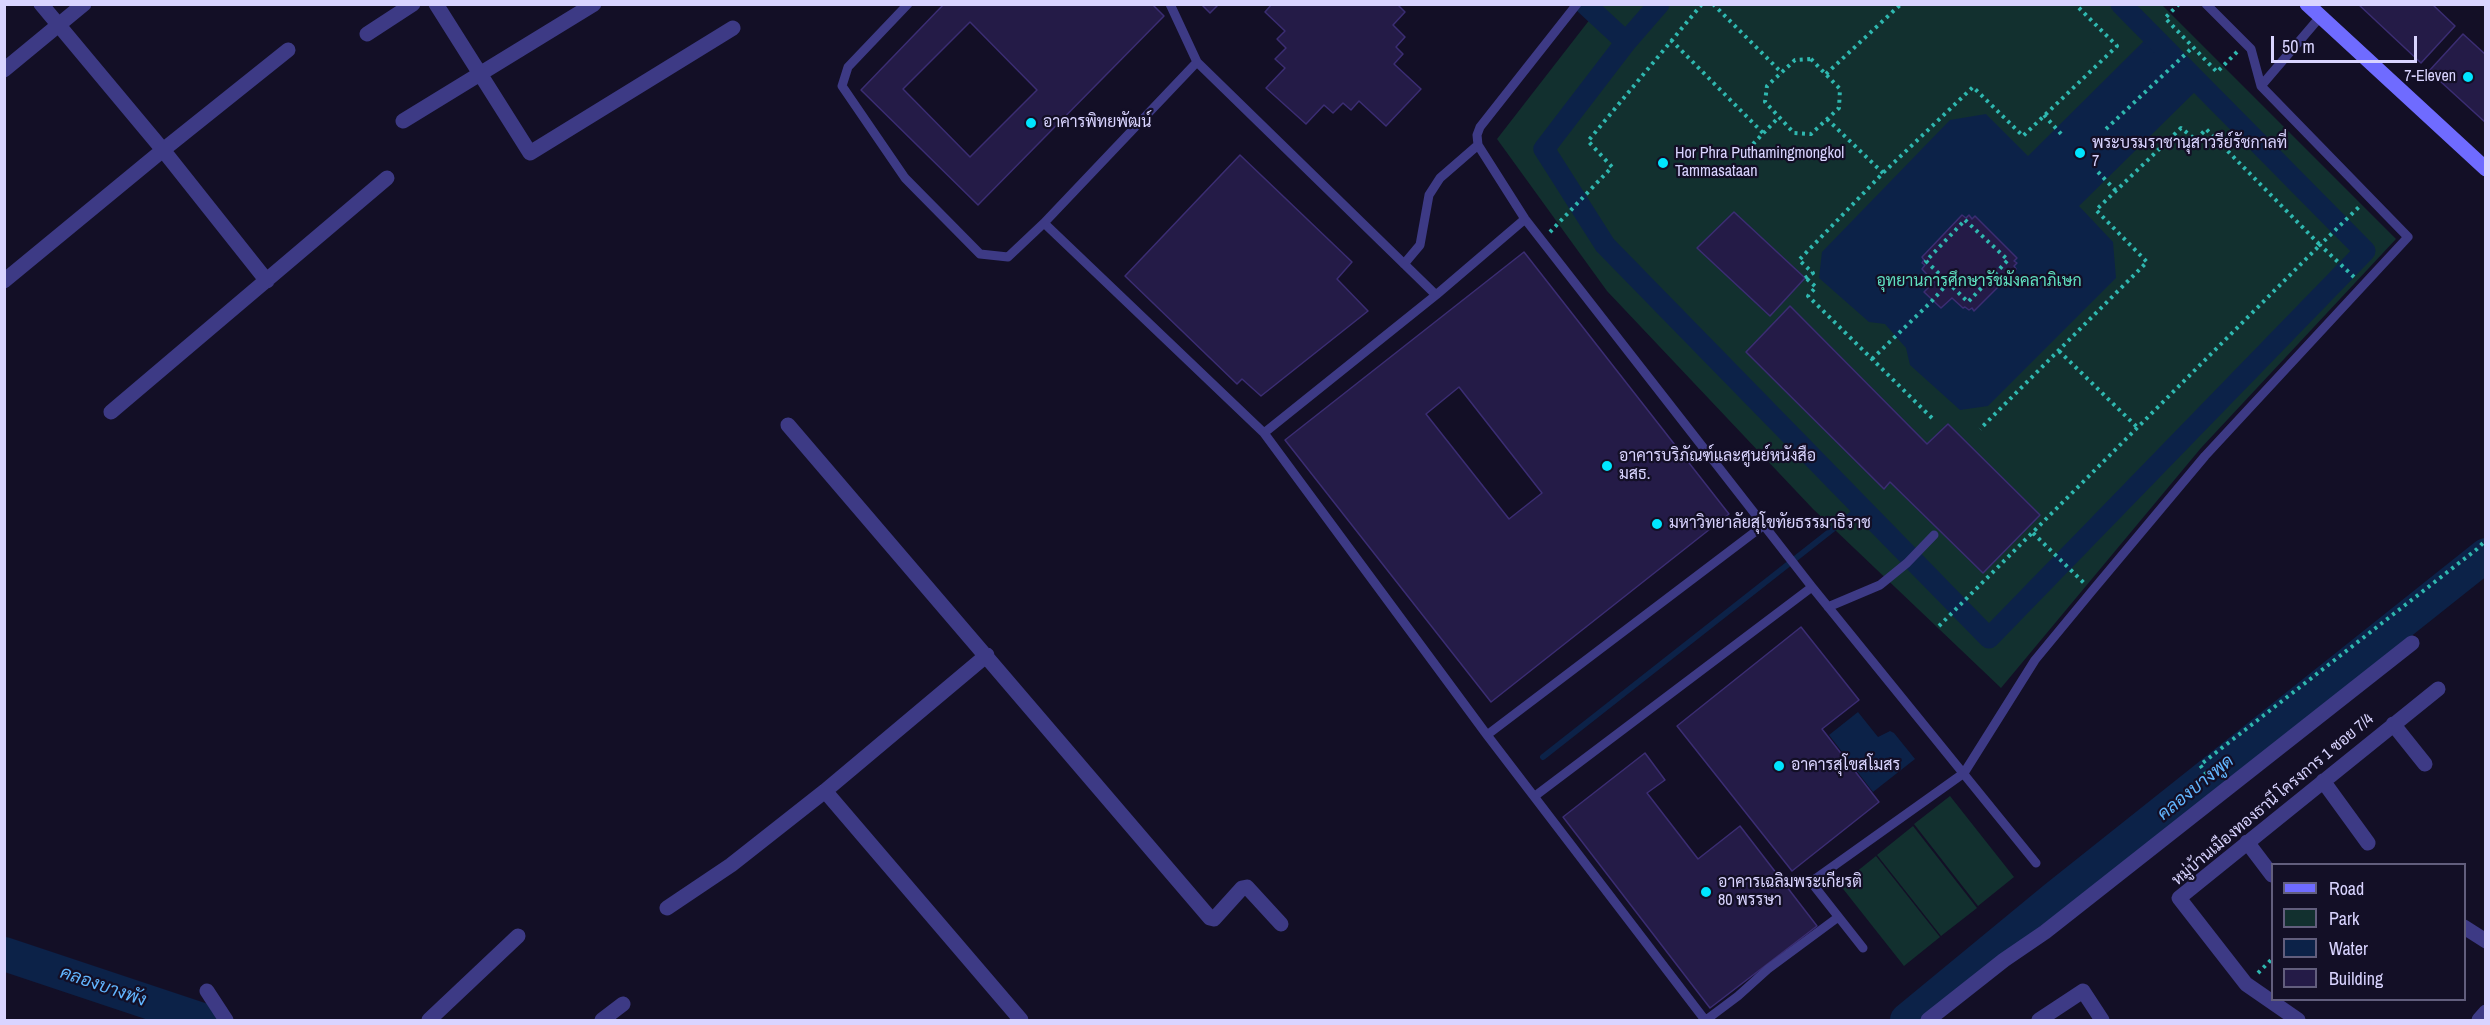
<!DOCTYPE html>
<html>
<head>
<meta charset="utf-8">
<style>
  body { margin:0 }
  #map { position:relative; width:2490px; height:1025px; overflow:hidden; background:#130f26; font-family:"Archivo Narrow",sans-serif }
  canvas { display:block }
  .frame { position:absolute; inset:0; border:6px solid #d9d4ff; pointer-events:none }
  .legend { position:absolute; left:2271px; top:863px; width:195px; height:138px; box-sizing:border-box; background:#130f26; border:2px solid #625e7d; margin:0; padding:8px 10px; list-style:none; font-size:18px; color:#d9d4ff }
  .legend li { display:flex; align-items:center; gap:12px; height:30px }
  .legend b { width:30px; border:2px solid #625e7d }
  .scale { position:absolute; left:2271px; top:36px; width:146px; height:27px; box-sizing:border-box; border:3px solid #d9d4ff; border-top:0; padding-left:8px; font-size:18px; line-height:21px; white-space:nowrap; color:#d9d4ff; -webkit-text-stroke:4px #130f26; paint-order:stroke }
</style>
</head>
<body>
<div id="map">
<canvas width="2490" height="1025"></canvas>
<div class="frame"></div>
<ul class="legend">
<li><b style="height:8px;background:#6f6bff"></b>Road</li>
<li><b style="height:16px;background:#12302f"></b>Park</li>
<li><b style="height:16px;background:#0c2248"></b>Water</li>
<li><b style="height:16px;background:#241b47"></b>Building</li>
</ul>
<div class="scale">50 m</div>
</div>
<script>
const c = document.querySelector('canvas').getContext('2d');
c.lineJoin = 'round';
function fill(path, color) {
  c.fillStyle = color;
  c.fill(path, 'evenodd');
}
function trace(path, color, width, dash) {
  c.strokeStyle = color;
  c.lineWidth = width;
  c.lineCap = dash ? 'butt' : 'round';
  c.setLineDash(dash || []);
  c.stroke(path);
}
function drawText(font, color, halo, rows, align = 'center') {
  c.font = font + ' "Archivo Narrow",Sarabun,sans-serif';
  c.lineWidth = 4.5;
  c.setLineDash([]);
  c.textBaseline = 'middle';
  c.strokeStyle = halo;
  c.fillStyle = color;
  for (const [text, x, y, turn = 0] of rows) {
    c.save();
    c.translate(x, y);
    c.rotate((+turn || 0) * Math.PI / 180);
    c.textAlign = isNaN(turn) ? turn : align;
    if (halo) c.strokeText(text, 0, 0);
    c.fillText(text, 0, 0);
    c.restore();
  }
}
const green = new Path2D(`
  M1601 5H2162L2396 239 2201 448 2001 688 1813 509 1607 291 1497 139Z
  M1950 796 2014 877 1978 906 1914 824Z
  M1913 826 1977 908 1941 936 1877 855Z
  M1876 856 1940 937 1904 966 1840 885Z`);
const water = new Path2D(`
  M2151 34 2202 85 2079 206 2113 242 2116 278 1988 406 1960 410 1910 365 1906 348 1885 324 1869 322 1819 278 1822 252 1950 120 1986 114 2028 156Z
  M1858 712 1878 737 1890 731 1894 733 1915 759 1873 792 1829 735Z`);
const stream = new Path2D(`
  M1543 757 1861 507`);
const canal = new Path2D(`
  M1585 4 1626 42
  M1659 4 1626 42 1544 149 1605 245 1989 638 2365 251 2121 4`);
const river = new Path2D(`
  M4 954 202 1020
  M1907 1020 2055 898 2486 555`);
const building = new Path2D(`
  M944 4H1152L1164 16 978 205 861 90ZM970 22 1037 90 970 157 903 89Z
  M1201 4H1219L1210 13Z
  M1272 4H1397L1405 12 1393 25 1405 37 1396 47 1403 54 1394 64 1421 89 1386 126 1359 101 1351 110 1343 103 1333 113 1324 105 1306 124 1266 88 1285 68 1275 59 1286 48 1277 39 1285 31 1265 12Z
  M2358 4H2432L2455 26 2421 63Z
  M2463 34 2486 55V123L2429 71Z
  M1240 155 1352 262 1337 279 1368 311 1261 396 1242 379 1237 384 1125 276Z
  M1734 212 1805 278 1770 316 1697 248Z
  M1962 215 1966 218 1969 215 1972 219 1975 216 2017 258 2014 261 2017 263 2014 266 2016 269 1974 311 1972 308 1969 310 1965 307 1963 308 1952 298 1941 308 1924 292 1934 282 1922 269 1925 265 1922 263 1924 260 1922 257Z
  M1524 252 1729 514 1491 702 1285 440ZM1459 387 1542 493 1509 519 1426 414Z
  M1790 306 1927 444 1948 424 2040 515 1983 573 1890 482 1884 489 1746 352Z
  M1801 627 1859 700 1822 729 1879 802 1792 871 1677 726Z
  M1645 753 1665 780 1647 793 1698 859 1740 826 1817 926 1710 1008 1563 817Z`);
const path = new Path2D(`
  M1713 4 1782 73
  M2179 4 2165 18 2217 72 2237 52
  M1671 40 1763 133
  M1811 59 1840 89 1839 108 1811 134 1794 133 1765 102 1767 86 1795 60Z
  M1826 74 1901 4
  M2044 115 2062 135
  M1827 119 1883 173
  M2106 129 2193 47
  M1753 144 1779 117
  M2098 172 2116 191
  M1965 220 2008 260 1968 302 1926 261Z
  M1550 232 1612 167 1588 141 1702 4
  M2354 277 2320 245 2361 205
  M1805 278 1813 273 1799 260 1883 173 1973 87 2023 136 2117 46 2075 4
  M1807 279 1816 287 1808 296 1935 421
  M2059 351 2139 429
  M1872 359 1931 302 1948 283
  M2033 533 2084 583
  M1939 626 2320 245 2206 129 2196 140 2181 128 2096 210 2147 262 1980 429
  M2211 780 2200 765 2477 549 2486 540
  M2258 973 2272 959`);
const lane = new Path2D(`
  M908 4 848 67 842 86 905 178 980 254 1008 257 1044 223 1197 62
  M1170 4 1197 62 1436 295
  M1577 4 1480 127 1477 135 1478 145 1525 219 1812 587 2036 863
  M2261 86 2320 17
  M1044 223 1264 433 1487 735 1705 1020
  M1404 264 1420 245 1429 195 1440 178 1478 145
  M1264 433 1436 295 1525 219
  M1828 607 1880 585 1907 563 1934 535
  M1487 735 1764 525
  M1535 796 1812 587
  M1863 948 1811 882 1964 773 2035 660 2092 591 2205 456 2408 237 2261 86 2251 49 2206 4
  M1706 1020 1738 996 1768 969 1837 918`);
const street = new Path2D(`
  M41 4 163 150 267 281
  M436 4 530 153 733 28
  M367 34 413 4
  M4 70 84 4
  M403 121 594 4
  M4 281 163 150 288 50
  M111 412 387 178
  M788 425 1210 918 1214 919 1242 888 1247 887 1281 924
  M2393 724 2425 764
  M2323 781 2368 843
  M825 791 1021 1020
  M2247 842 2272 875
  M667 908 731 865 825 791 987 655
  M2464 927 2486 941
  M207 991 226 1020
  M429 1020 518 936
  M602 1020 623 1004
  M1928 1020 2004 960 2045 932 2412 643
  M2039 1020 2083 991 2102 1020
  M2298 1020 2246 984 2179 898 2438 689
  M2479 1020 2486 1012`);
const secondary = new Path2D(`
  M2307 4 2486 169`);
const markers = [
  [2468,77,6,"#00e5ff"],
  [1031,123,6,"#00e5ff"],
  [2080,153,6,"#00e5ff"],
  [1663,163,6,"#00e5ff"],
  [1607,466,6,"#00e5ff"],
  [1657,524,6,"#00e5ff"],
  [1779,766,6,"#00e5ff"],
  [1706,892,6,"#00e5ff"]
];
const poiNames = [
  ["7-Eleven",2456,77,"right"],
  ["อาคารพิทยพัฒน์",1043,123],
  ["พระบรมราชานุสาวรีย์รัชกาลที่",2092,144],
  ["7",2092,162],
  ["Hor Phra Puthamingmongkol",1675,154],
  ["Tammasataan",1675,172],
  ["อาคารบริภัณฑ์และศูนย์หนังสือ",1619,457],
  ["มสธ.",1619,475],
  ["มหาวิทยาลัยสุโขทัยธรรมาธิราช",1669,524],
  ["อาคารสุโขสโมสร",1791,766],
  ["อาคารเฉลิมพระเกียรติ",1718,883],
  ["80 พรรษา",1718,901]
];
const parkNames = [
  ["อุทยานการศึกษารัชมังคลาภิเษก",1979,282]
];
const streetNames = [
  ["หมู่บ้านเมืองทองธานี โครงการ 1 ซอย 7/4",2273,800,-40]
];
const waterNames = [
  ["คลองบางพูด",2196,788,-39],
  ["คลองบางพัง",103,987,19]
];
fill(green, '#12302f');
fill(water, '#0c2248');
trace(stream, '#0c2248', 6);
trace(canal, '#0c2248', 21);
trace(river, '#0c2248', 34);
fill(building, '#241b47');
trace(building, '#3b2d73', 1.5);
trace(path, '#2fb8b0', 4, [3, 4.5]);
trace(lane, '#3d3a85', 9);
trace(street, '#3d3a85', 15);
trace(secondary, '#6f6bff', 15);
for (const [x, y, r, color] of markers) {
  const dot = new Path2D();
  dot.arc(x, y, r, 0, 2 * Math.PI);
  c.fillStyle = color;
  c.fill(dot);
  trace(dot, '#130f26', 2);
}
drawText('16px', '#d9d4ff', '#130f26', poiNames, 'left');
drawText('16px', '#5fe0c0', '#130f26', parkNames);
drawText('16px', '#d9d4ff', '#130f26', streetNames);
drawText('italic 18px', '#62b6ff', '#130f26', waterNames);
</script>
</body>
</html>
